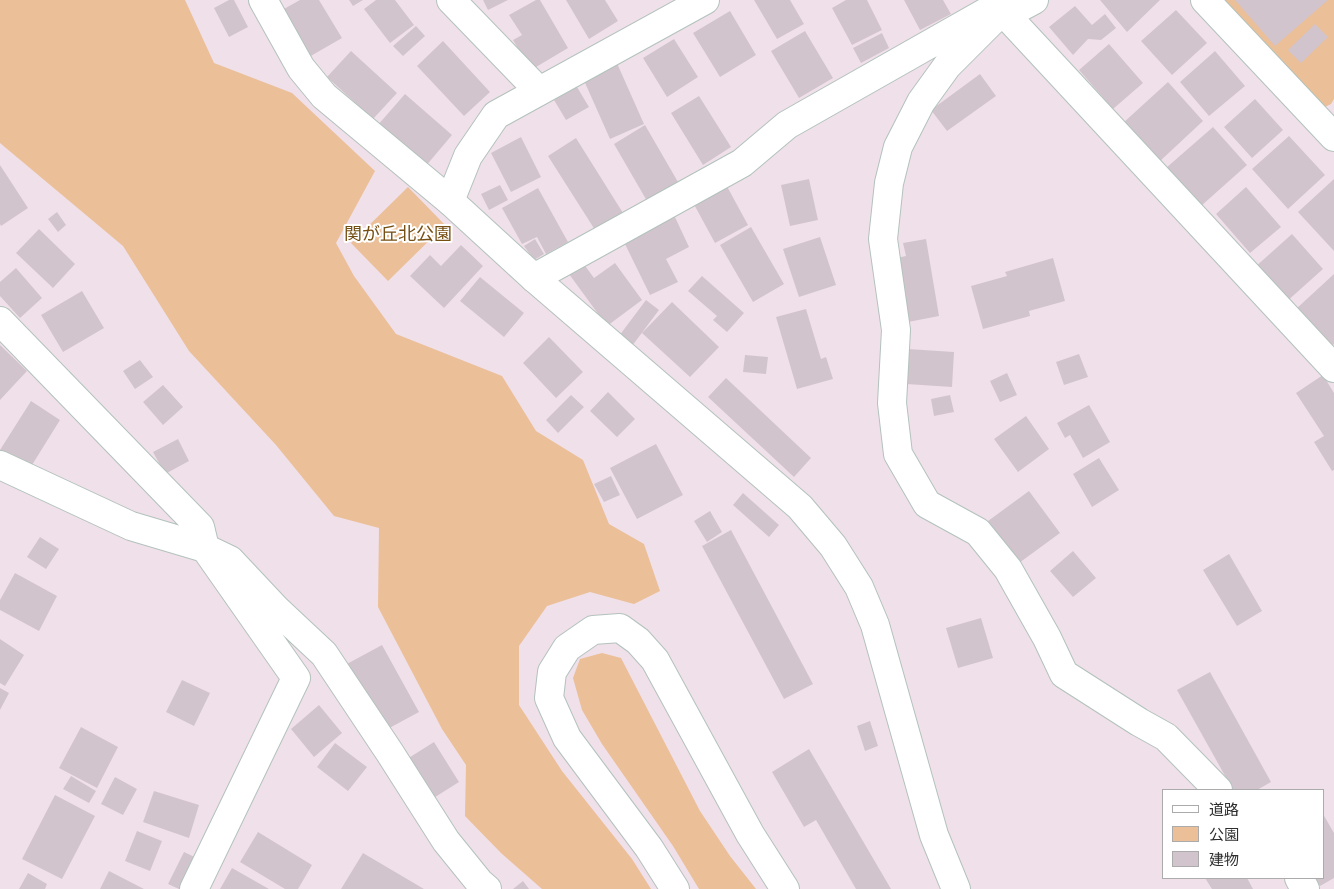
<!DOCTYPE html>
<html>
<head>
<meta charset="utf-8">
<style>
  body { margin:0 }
  #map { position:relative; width:1334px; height:889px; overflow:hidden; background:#f0e0ea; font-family:"Public Sans","Noto Sans JP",sans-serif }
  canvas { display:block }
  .legend { position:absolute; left:1162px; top:789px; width:162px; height:90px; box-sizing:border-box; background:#fff; border:1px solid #ababab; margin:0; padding:6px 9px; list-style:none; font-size:15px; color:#2e2e2e }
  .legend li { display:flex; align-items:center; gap:10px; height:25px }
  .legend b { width:25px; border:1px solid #ababab }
</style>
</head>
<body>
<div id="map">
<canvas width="1334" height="889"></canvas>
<ul class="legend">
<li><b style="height:6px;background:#fff"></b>道路</li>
<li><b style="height:14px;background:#ebbf97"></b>公園</li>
<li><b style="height:14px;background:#d2c4cd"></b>建物</li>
</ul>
</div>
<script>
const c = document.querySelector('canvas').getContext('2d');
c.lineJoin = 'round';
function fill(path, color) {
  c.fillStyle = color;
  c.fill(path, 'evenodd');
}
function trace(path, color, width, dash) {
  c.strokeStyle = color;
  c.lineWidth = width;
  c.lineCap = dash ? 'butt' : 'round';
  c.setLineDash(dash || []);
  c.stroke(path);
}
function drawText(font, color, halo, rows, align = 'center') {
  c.font = font + ' "Public Sans","Noto Sans JP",sans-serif';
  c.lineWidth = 4;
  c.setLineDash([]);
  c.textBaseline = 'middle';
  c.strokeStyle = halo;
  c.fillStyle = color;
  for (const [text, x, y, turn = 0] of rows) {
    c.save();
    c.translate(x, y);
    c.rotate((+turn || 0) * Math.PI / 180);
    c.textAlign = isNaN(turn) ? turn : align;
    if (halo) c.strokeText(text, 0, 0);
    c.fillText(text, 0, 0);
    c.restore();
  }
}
const green = new Path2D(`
  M0 0H185L214 63 292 93 375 171 336 243 354 276 396 334 502 376 536 431 583 460 609 524 644 544 660 591 634 604 590 592 547 606 519 646V705L562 771 632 859 651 889H542L501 853 465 816 466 765 442 729 378 607 379 528 334 516 276 445 189 351 123 246 0 143Z
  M1212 0H1334V99L1331 104 1317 111Z
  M408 187 445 225 388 281 351 243Z
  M602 653 621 658 700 811 730 856 756 889H699L673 846 602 744 582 710 573 678 580 659Z`);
const building = new Path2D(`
  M229 0H234L248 27 229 37 214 8Z
  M300 0H319L342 38 309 57 282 10Z
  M349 0H363L353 6Z
  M376 0H395L414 25 390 43 364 9Z
  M483 0H508L488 10Z
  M536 0H540L568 48 531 70 513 40 522 35 509 15Z
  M566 0H605L618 21 589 39Z
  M754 0H790L804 24 777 39Z
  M846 0H867L882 30 852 45 832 8Z
  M904 0H943L951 14 920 30Z
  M1100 0H1160L1127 32Z
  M1235 0H1328L1275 46Z
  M1075 6 1092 25 1105 14 1116 28 1101 40 1088 39 1073 55 1049 27Z
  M1176 10 1207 43 1172 75 1141 41Z
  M730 11 756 55 720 77 693 33Z
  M1315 24 1328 37 1301 63 1288 50Z
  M416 26 425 36 403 56 393 46Z
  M805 31 833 78 799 98 771 51Z
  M882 33 889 48 861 63 853 48Z
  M674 39 698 77 667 97 643 58Z
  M443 41 490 92 464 116 417 66Z
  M1109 44 1143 83 1113 109 1079 70Z
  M351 51 397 93 373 119 327 77Z
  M1215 51 1245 86 1209 116 1180 82Z
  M616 61 644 124 610 139 582 76Z
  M980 74 996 96 947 131 931 110Z
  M1168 82 1203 121 1159 162 1123 123Z
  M577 87 589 107 566 120 554 100Z
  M405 94 452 135 425 167 377 126Z
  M699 96 731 147 703 165 671 113Z
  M1255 99 1283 130 1252 158 1224 127Z
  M645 125 678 182 647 201 614 144Z
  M1213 127 1247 165 1201 206 1166 168Z
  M1289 136 1325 175 1288 209 1252 169Z
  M521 137 541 177 511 192 491 153Z
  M576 138 623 213 595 230 548 156Z
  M0 165 28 208 1 226 0 224Z
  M723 179 748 225 715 243 690 197Z
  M809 179 818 220 790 226 781 185Z
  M1334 179V251L1298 212Z
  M500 185 508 200 489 210 481 194Z
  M1246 187 1281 227 1250 253 1216 214Z
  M538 188 568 242 546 254 537 237 522 244 502 208Z
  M57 212 66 225 58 232 48 219Z
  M674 215 689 247 666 259 678 282 650 295 623 240Z
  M751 227 784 284 753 302 720 245Z
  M39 229 75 264 53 288 16 253Z
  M1292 234 1323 269 1285 303 1254 268Z
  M820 237 836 285 799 297 783 249Z
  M535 239 544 254 534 260 524 246Z
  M926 239 939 316 903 323 892 259 906 256 903 243Z
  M461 245 483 266 444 308 410 276 430 255 441 266Z
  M1053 258 1065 301 1029 311 1030 316 983 329 971 286 1007 276 1005 272Z
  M583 263 594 278 615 263 642 300 607 326 569 274Z
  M16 268 42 298 20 318 0 296V282Z
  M1334 274V344L1331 347 1296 309Z
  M702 276 744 313 727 332 713 320 717 316 688 291Z
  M480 277 524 313 504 337 460 301Z
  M82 291 104 328 63 352 41 315Z
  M646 300 659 310 632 346 619 336Z
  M672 302 719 347 690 377 642 333Z
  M806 309 821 359 826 357 833 379 797 389 776 317Z
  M549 337 583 372 556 398 523 363Z
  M0 345 27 371 0 400Z
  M908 349 954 352 952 387 906 384Z
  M1079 354 1088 377 1064 385 1056 362Z
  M745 355 768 357 766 374 743 372Z
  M140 360 153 377 135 389 123 371Z
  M1007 373 1017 395 1000 402 990 381Z
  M1323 375 1334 393V470L1332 471 1314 442 1324 436 1296 393Z
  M726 378 811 458 794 477 708 397Z
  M163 385 183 407 163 425 143 402Z
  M608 392 635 419 617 437 590 411Z
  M571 395 584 407 558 433 546 420Z
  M950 395 954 412 934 416 931 399Z
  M31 401 60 420 27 473 0 456V450Z
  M1089 405 1110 442 1083 458 1070 435 1065 438 1057 423Z
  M1026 416 1049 449 1018 472 994 439Z
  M178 439 189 461 165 474 153 452Z
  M656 444 683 495 637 519 610 468Z
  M1099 458 1119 490 1092 507 1073 474Z
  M611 476 620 495 604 502 594 484Z
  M1029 491 1060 533 1019 563 988 521Z
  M743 493 779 525 769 537 733 505Z
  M710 511 722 532 707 542 694 521Z
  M731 530 813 684 784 699 702 546Z
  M40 537 59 549 46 569 27 557Z
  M1073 551 1096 578 1073 597 1050 571Z
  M1229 554 1262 611 1237 626 1203 570Z
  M15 573 57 596 39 631 0 610V600Z
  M981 618 993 658 958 668 946 628Z
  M0 639 24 655 5 686 0 683Z
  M382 645 419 712 382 732 345 665Z
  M1210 672 1271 782 1257 790H1233L1177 690Z
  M182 680 210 693 194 726 166 712Z
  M0 688 9 693 0 710Z
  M319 705 342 733 314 757 291 729Z
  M870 721 878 746 865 751 857 726Z
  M81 727 118 747 97 788 59 768Z
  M434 742 459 782 432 799 407 759Z
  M335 743 367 767 348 791 317 767Z
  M809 749 891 889H856L816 820 804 827 772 772Z
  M71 776 96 791 89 803 63 789Z
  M115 777 137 789 123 815 101 804Z
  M154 791 199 805 189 838 143 822Z
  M55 795 95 816 62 879 22 859Z
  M1323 814 1334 833V878L1320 886 1315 878H1323Z
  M137 831 162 841 150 871 125 861Z
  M258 832 312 865 298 889H285L240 862Z
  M184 852 203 861 190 889H179L168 884Z
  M363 853 424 889H341Z
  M232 868 269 889H220Z
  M109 871 144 889H100Z
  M28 873 47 884 45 889H19Z
  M1205 878H1247L1253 889H1212Z
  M523 881 529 889H513Z`);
const street = new Path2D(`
  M263 0 301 68 324 96 450 201
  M451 0 539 91
  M1205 0 1334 137
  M1001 12 947 66 921 102 898 147 889 183 883 239 896 330 892 403 898 454 927 504 978 532 1008 569 1047 638 1064 674 1139 722 1166 737 1218 790
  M1006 15 1334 368
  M534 278 742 163 787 125 995 7 1006 15 1034 0
  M0 321 200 527 205 548 296 678 194 889
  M0 465 131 526 205 548 230 560 277 610 324 654 390 753 446 841 480 883 487 889
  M1299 878 1305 889`);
const secondary = new Path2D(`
  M705 0 496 115 468 156 450 201 534 278 800 507 833 546 859 587 875 625 934 835 956 889
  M675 889 649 848 567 738 549 698 552 672 567 648 593 630 620 628 638 641 655 660 750 834 785 889`);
const parkNames = [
  ["関が丘北公園",398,234]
];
fill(green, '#ebbf97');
fill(building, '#d2c4cd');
trace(street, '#b3c2bc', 30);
trace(secondary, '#b3c2bc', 30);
trace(street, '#fff', 28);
trace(secondary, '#fff', 28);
drawText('18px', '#754f13', '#fff', parkNames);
</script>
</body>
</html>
